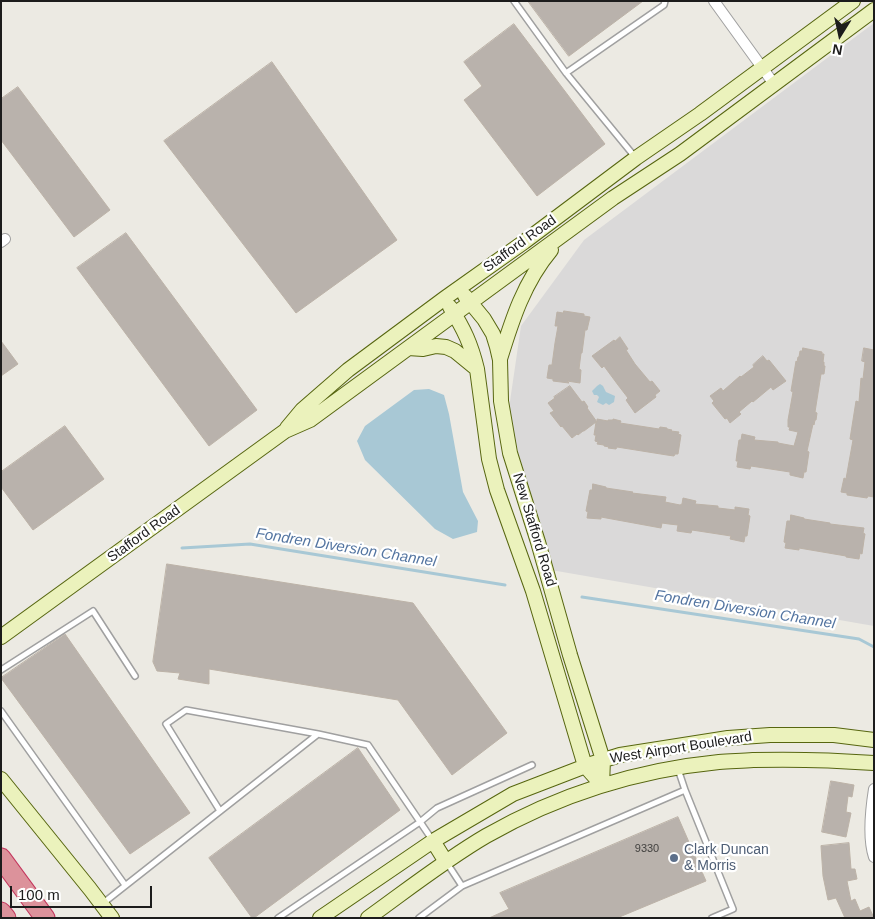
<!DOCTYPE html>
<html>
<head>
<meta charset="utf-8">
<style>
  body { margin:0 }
  #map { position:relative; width:875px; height:919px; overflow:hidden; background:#eceae3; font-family:Helvetica,sans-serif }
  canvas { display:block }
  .frame { position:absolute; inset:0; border:2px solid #1c1c1c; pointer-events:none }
  .north { position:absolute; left:815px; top:10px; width:50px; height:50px; -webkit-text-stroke:4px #fff; paint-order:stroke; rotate:190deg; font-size:14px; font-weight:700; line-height:20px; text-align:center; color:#1c1c1c }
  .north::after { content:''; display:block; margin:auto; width:18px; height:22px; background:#1c1c1c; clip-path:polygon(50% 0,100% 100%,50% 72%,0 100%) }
  .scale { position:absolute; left:10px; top:886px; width:142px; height:22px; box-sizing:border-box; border:2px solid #1c1c1c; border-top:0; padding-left:6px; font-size:15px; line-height:18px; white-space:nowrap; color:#1c1c1c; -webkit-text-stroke:4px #fff; paint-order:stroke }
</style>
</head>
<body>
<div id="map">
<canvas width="875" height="919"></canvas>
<div class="frame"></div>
<div class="north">N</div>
<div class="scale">100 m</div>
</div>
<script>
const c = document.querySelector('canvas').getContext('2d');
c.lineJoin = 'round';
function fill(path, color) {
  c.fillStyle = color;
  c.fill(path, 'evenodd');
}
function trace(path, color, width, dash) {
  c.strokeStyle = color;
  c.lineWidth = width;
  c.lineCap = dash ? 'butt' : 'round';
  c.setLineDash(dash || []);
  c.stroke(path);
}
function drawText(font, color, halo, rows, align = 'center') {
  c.font = font + ' Helvetica,sans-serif';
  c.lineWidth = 4.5;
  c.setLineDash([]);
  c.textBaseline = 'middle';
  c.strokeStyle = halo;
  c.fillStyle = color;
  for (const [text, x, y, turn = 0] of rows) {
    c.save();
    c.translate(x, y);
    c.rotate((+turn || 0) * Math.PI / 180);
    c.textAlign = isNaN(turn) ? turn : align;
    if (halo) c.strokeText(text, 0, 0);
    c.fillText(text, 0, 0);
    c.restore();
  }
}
const residential = new Path2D(`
  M874 23V626L551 570 508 415 521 326 584 240Z`);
const water = new Path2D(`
  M600 384 603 386 606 392 615 396 614 402 609 405 606 403 603 405 597 402 599 397 597 395H594L592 391 597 386Z
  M429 389 444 395 449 414 463 492 478 521 477 532 453 539 435 529 365 460 357 441 365 426 414 390Z`);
const stream = new Path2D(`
  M182 548 250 544 505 585
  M582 597 859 639 874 647`);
const building = new Path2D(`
  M528 1H643L569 56Z
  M514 24 605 144 537 196 464 100 482 86 464 62Z
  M272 62 397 240 296 313 164 141Z
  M18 87 110 210 74 237 1 140V99Z
  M126 233 257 410 209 446 77 268Z
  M564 311 584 314V316L590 317 587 330H585L582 353H581L579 369 581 370 580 383 567 381 569 383 553 381V379L547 378 549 365H552L555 343 558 326H555L557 312 563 313Z
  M620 337 628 349 626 350 635 364 650 382 652 381 660 391 655 395 656 397 635 413 626 400 628 398 618 385 604 366 602 368 592 356 614 340 615 341Z
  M1 341 18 364 1 376Z
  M803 348 822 352V354H824L823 362H824V366H825L824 374H821L815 412 817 413 816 420H815L814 425 813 424 807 451 809 452 806 472H804L803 478 790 475V472L751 466 750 469 737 467 738 461H736L737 453 739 440H741L742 434 755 437 754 440 778 442V443L794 446 798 432 789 430 790 427H788V420L793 392 791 391 796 361 797 362 798 357H799L800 351H802Z
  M864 348 874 350V474L873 483H874V497L868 496 867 498 847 495V493L841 492 844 478 846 479 849 462 853 440 850 439 856 401 859 402 861 378 863 379 865 362 862 361Z
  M763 356 767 361 769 360 786 381 773 390 771 387 753 402 752 401 739 412 741 414 730 423 727 418 725 419 712 403 714 401 710 396 721 388 723 391 740 376 741 377 754 367 753 365Z
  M570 386 582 402 584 401 588 407 587 408 597 422V419L608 421V420H613V419L621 421 620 423 659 429 660 427 667 428V429L672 430 671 431 679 432 678 434 681 435 678 454H675L674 456 667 455 617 447 616 449 608 448 609 447 604 446V445L597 444 598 442 595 441 596 435H594L596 422 584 431H583L578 435 577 434 572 438 562 426 561 427 550 413 554 411 548 403 555 398 554 397Z
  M65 426 104 479 33 530 1 487V472Z
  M593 484 606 487V488L633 492 632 493 666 497 665 502 680 505 682 504 683 498 696 501 695 504 718 506V508L735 510V507L749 509 748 515 750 516 747 536H745L744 542 730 539 731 536 692 530 691 533 677 531 678 525 669 524 662 523 661 528 601 517V519L587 518 588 512 586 511 590 490H592Z
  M791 515 804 518V519L830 523V524L864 528 863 533 865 534 864 540 862 554 860 553 859 559 846 557V556L799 548V550L785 548 786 543 784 542 787 521H790Z
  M167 564 413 603 507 733 452 775 398 700 209 669V684L178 679 180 673 157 671 153 662Z
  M65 634 190 813 130 854 1 678Z
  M358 748 400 810 254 918H252L209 858Z
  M831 781 854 785 852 797 848 796 846 812 851 813 846 837 822 832Z
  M678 817 706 881 617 918H489L509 909 500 893Z
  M849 843 851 869H855L857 879 847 881 851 901 855 899 860 911 869 907 874 918H845L836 898 828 900 823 876 821 846Z`);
const lane = new Path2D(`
  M514 1 566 73 635 157
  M566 73 664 5 665 1
  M1 670 93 611 135 676
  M1 711 125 885
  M678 769 685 790
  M220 811 166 724 186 710 318 734
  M447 863 462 886
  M102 904 318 734 368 745 433 841
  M278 918 420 822 437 808 532 765
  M419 918 462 886 685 790 733 909 712 918`);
const street = new Path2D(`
  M714 1 774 84
  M1 242 5 239
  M874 789C871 808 868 839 874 857`);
const secondary = new Path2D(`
  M465 296 484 319 493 334 497 347 500 360 501 401 510 453 538 542 570 655 603 760 602 785
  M450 307C464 329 471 344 477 369L489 459 497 490 533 591 585 766 602 785
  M408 348 423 349 436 346 446 347 455 351 477 369
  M500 359C512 320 524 282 551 250
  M287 428 302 410 348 370 445 298 524 242 636 158 700 114 853 1
  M1 637 285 431 310 420 613 198 680 154 874 10
  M1 779 90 889 112 918
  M433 841 446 862
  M320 918 433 841 513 794 591 764 620 755 728 738 770 735H834L874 740
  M368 918C407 890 445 860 486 836 558 795 637 770 719 762 730 761 742 761 753 760 793 759 833 760 874 763`);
const highway = new Path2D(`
  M1 858 45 918
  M1 912 6 918`);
const markers = [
  [674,858,5,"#5c6f8a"]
];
const numberNames = [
  ["9330",647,849]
];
const streetNames = [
  ["Stafford Road",520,244,-36],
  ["New Stafford Road",534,530,73],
  ["Stafford Road",144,534,-36],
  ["West Airport Boulevard",681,748,-9]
];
const serviceNames = [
  ["Clark Duncan",684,850],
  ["& Morris",684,866]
];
const waterNames = [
  ["Fondren Diversion Channel",346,548,9],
  ["Fondren Diversion Channel",745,610,9]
];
fill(residential, '#dad9d9');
fill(water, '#a8c8d5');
trace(stream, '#a8c8d5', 3);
fill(building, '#b9b2ac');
trace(building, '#bcb2a7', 1);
trace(lane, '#a0a0a0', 8);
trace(street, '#a0a0a0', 12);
trace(secondary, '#576610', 16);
trace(highway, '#c4375e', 21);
trace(lane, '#fff', 5);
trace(street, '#fff', 10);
trace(secondary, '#ebf2bc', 14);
trace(highway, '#dc929b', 19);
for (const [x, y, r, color] of markers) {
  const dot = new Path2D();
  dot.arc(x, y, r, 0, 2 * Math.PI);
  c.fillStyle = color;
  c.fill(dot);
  trace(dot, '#fff', 2);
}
drawText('11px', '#434240', null, numberNames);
drawText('14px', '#1c1c1c', '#fff', streetNames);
drawText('14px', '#4e5e75', '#fff', serviceNames, 'left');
drawText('italic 15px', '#5475a1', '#fff', waterNames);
</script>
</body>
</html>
